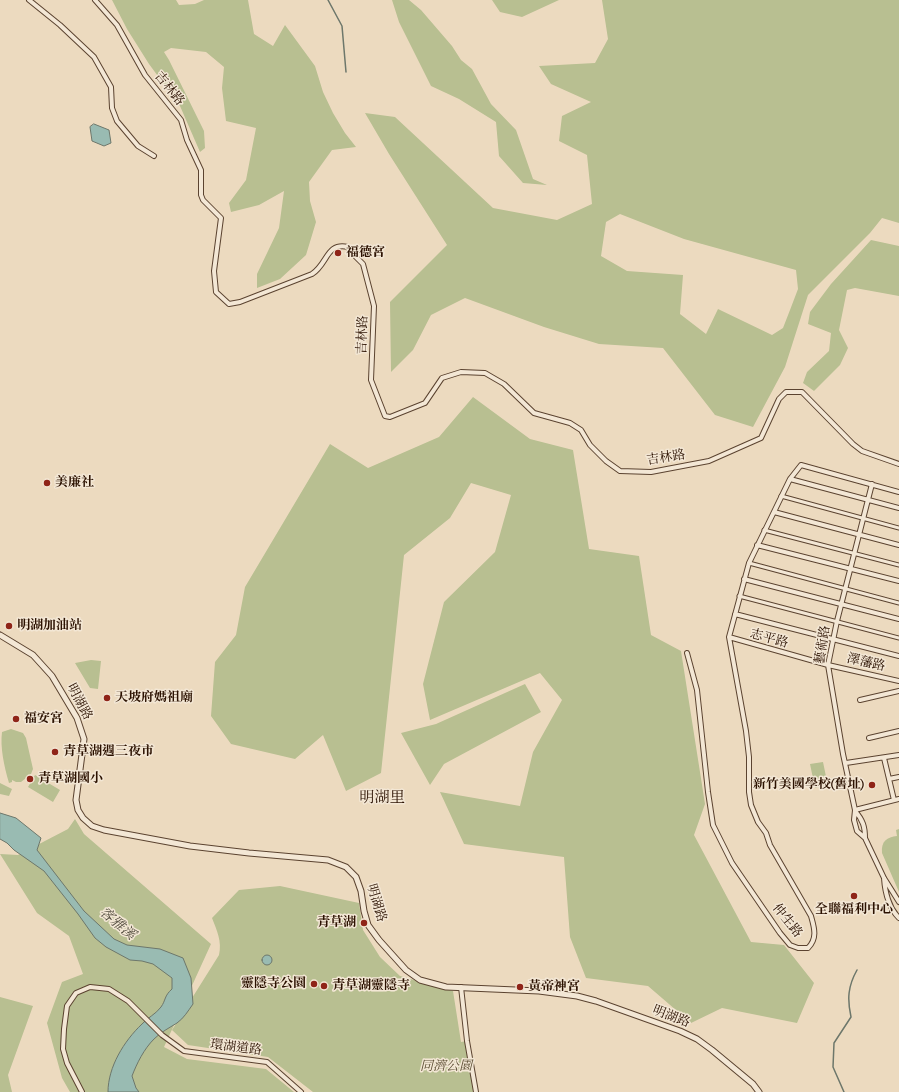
<!DOCTYPE html>
<html>
<head>
<meta charset="utf-8">
<style>
  body { margin:0 }
  canvas { display:block; background:#ecdabf }
</style>
</head>
<body>
<canvas width="899" height="1092"></canvas>
<script>
const c = document.querySelector('canvas').getContext('2d');
c.lineJoin = 'round';
function fill(path, color) {
  c.fillStyle = color;
  c.fill(path, 'evenodd');
}
function trace(path, color, width, dash) {
  c.strokeStyle = color;
  c.lineWidth = width;
  c.lineCap = dash ? 'butt' : 'round';
  c.setLineDash(dash || []);
  c.stroke(path);
}
function drawText(font, color, halo, rows, align = 'center') {
  c.font = font + ' "IM FELL French Canon","Noto Serif TC",serif';
  c.lineWidth = 3;
  c.setLineDash([]);
  c.textBaseline = 'middle';
  c.strokeStyle = halo;
  c.fillStyle = color;
  for (const [text, x, y, turn = 0] of rows) {
    c.save();
    c.translate(x, y);
    c.rotate((+turn || 0) * Math.PI / 180);
    c.textAlign = isNaN(turn) ? turn : align;
    if (halo) c.strokeText(text, 0, 0);
    c.fillText(text, 0, 0);
    c.restore();
  }
}
const green = new Path2D(`
  M112 0H176L179 5 195 4 204 0H248L254 34 273 46 285 25 315 66 323 92 333 113 345 133 356 147 332 150 309 182 310 201 316 222 306 255 280 279 257 288V274L279 228 284 191 259 205 231 212 229 203 246 180 256 128 226 121 222 88 224 67 206 52 171 48 164 52 169 60 204 131 205 148 200 152 180 106 149 64 127 29Z
  M392 0H409L421 10 452 46 461 60 472 69 491 104 516 130 533 179 547 185 523 183 499 156 496 122 459 99 431 86 399 22Z
  M492 0H559L522 17 500 12Z
  M602 0H899V223L882 218 870 233 808 295 785 367 753 427 715 415 663 348 599 344 544 327 465 298 431 315 413 350 391 372 390 302 447 245 389 154 365 113 395 117 493 208 557 220 592 204 587 155 559 141 562 116 591 102 551 84 539 66 595 63 608 39ZM620 214 684 239 796 270 798 289 790 310 783 328 772 335 718 309 706 334 680 314 683 275 627 271 601 256 606 222Z
  M871 240 899 246V296L855 288 847 290 839 330 848 348 840 365 814 391 803 383 807 372 829 351 831 333 808 324 810 312 831 284Z
  M473 397 530 439 573 450 589 549 639 556 651 635 681 651 705 804 694 835 751 942 784 945 814 983 797 1023 722 1008 691 1023 648 986 586 978 570 937 564 857 464 844 440 792 520 806 533 752 562 700 540 673 430 720 423 684 444 602 495 552 511 495 471 483 450 518 404 555 381 773 346 791 323 735 295 759 231 744 211 716 215 662 236 635 245 587 330 444 368 468 439 437Z
  M91 660 101 661 98 689 90 688 75 663Z
  M525 684 541 712 444 764 430 785 401 733 436 724Z
  M11 729 23 733 26 738 33 769 31 774 21 782H16L12 780V782L9 783C4 766 0 747 2 732Z
  M823 762 828 786 815 788 810 764Z
  M35 775 60 790 53 802 28 787Z
  M0 783 12 789 9 796 0 794Z
  M75 819 84 834 211 944 164 1047 187 1059 266 1069 294 1092H70L62 1078 47 1023 62 982 83 974 69 936 37 913 0 854 18 855 68 829Z
  M899 829V892L882 853C881 841 887 837 897 836L896 830Z
  M280 886 359 903 363 930 380 957 400 976 453 991 461 1042 467 1041 476 1092H313L268 1057 188 1045 172 1030 219 955C222 941 217 931 212 918L239 890Z
  M0 997 33 1006 8 1075 12 1092H0Z`);
const water = new Path2D(`
  M94 124 109 130 111 143 104 146 92 141 90 127Z
  M0 813 16 818 41 838 37 850 84 911 114 939 127 945 160 949 183 958 191 978 193 1004C188 1011 184 1018 177 1023 169 1028 161 1032 154 1039 144 1049 137 1063 132 1076L136 1088 139 1092H108C108 1067 124 1041 142 1024 147 1018 156 1014 161 1007 166 1000 164 996 172 989V978L153 964 142 961 130 960 106 947 95 938 78 914 44 871 14 850 7 843 0 839Z
  M262 960a5 5 0 1 1 10 0a5 5 0 1 1-10 0Z`);
const stream = new Path2D(`
  M328 0 342 26 346 72
  M844 1092 833 1067 834 1043 851 1017C847 999 848 986 857 970`);
const pedestrian = new Path2D(`
  M781 496 899 528
  M764 530 899 565
  M749 563 899 603
  M739 596 899 638`);
const minor = new Path2D(`
  M29 0 60 25 94 57 111 87 112 108 117 121 138 146 154 156
  M95 0 117 25 145 75 181 120 187 140 201 170V195L203 200 221 218 214 271 216 292 229 304 240 302 312 274C328 264 326 242 348 247L352 253 363 264 374 306 371 380 385 416 390 417 425 403 442 378 461 372 485 373 504 384 534 413 570 423 581 430 590 445 606 461 620 471 651 472 709 461 761 438 779 399 786 392H802L853 444 862 451 899 464
  M790 479 899 508
  M872 484 837 621 828 665 843 754 855 810 854 820 857 831 865 838 884 878 899 902
  M899 492 801 465 790 479 749 563 729 637 828 665 899 681
  M774 512 899 545
  M757 545 899 581
  M744 579 899 619
  M735 614 899 656
  M687 653 697 690 708 792 713 825 732 863 780 933 790 945 798 948H808C818 938 814 927 811 916L770 845 766 833 758 822 751 805 749 792V757L746 731 729 637
  M860 700 899 691
  M869 738 899 731
  M884 758 894 800
  M846 763 899 755
  M889 779 899 777
  M855 810 899 799
  M855 811C863 820 865 827 865 838
  M884 878C885 893 888 907 899 918
  M461 987 467 1041 476 1092
  M82 1092 67 1063 63 1049 64 1029 67 1006 76 993 90 987 109 989 128 1001 162 1035 184 1051 267 1062 301 1092`);
const tertiary = new Path2D(`
  M0 635 33 655 52 676 77 718 84 739 76 800 78 810 83 818 92 826 104 830 190 846 249 853 328 860 346 867 356 877 361 891 364 911 368 925 379 940 406 970 420 980 446 987 539 991 577 996 596 1001 680 1031 697 1039 712 1050 753 1084 759 1092`);
const markers = [
  [338,253,4,"#8f2418"],
  [47,483,4,"#8f2418"],
  [9,626,4,"#8f2418"],
  [107,698,4,"#8f2418"],
  [16,719,4,"#8f2418"],
  [55,752,4,"#8f2418"],
  [30,779,4,"#8f2418"],
  [872,785,4,"#8f2418"],
  [854,896,4,"#8f2418"],
  [364,923,4,"#8f2418"],
  [314,984,4,"#8f2418"],
  [324,986,4,"#8f2418"],
  [520,987,4,"#8f2418"]
];
const streetNames = [
  ["吉林路",169,89,51],
  ["吉林路",363,335,-88],
  ["吉林路",666,458,-9],
  ["志平路",769,639,15],
  ["藝術路",823,645,-81],
  ["澤藩路",866,663,13],
  ["明湖路",79,702,62],
  ["明湖路",376,903,73],
  ["仲生路",787,921,51],
  ["明湖路",671,1017,21],
  ["環湖道路",236,1048,7]
];
const poiNames = [
  ["福德宮",346,253],
  ["美廉社",55,483],
  ["明湖加油站",17,626],
  ["天坡府媽祖廟",115,698],
  ["福安宮",24,719],
  ["青草湖週三夜市",63,752],
  ["青草湖國小",38,779],
  ["新竹美國學校(舊址)",864,785,"right"],
  ["全聯福利中心",854,910,"center"],
  ["青草湖",356,923,"right"],
  ["靈隱寺公園",306,984,"right"],
  ["青草湖靈隱寺",332,986],
  ["黃帝神宮",528,987]
];
const parkNames = [
  ["同濟公園",446,1067]
];
const waterNames = [
  ["客雅溪",117,924,40]
];
const quarterNames = [
  ["明湖里",382,798]
];
fill(green, '#b8bf91');
fill(water, '#99bbb2');
trace(water, '#6d776b', 1);
trace(stream, '#6d776b', 1.5);
trace(pedestrian, '#5b4330', 5);
trace(minor, '#5b4330', 6);
trace(tertiary, '#5b4330', 7);
trace(pedestrian, '#f3e7d5', 3);
trace(minor, '#f3e7d5', 4);
trace(tertiary, '#f3e7d5', 5);
for (const [x, y, r, color] of markers) {
  const dot = new Path2D();
  dot.arc(x, y, r, 0, 2 * Math.PI);
  c.fillStyle = color;
  c.fill(dot);
  trace(dot, '#f3e7d5', 1.5);
}
drawText('13px', '#2b1100', '#f3e7d5', streetNames);
drawText('bold 13px', '#2b1100', '#f3e7d5', poiNames, 'left');
drawText('italic 13px', '#5c4e33', '#f3e7d5', parkNames);
drawText('italic 14px', '#524c3e', '#f3e7d5', waterNames);
drawText('15px', '#2b1100', '#f3e7d5', quarterNames);
</script>
</body>
</html>
